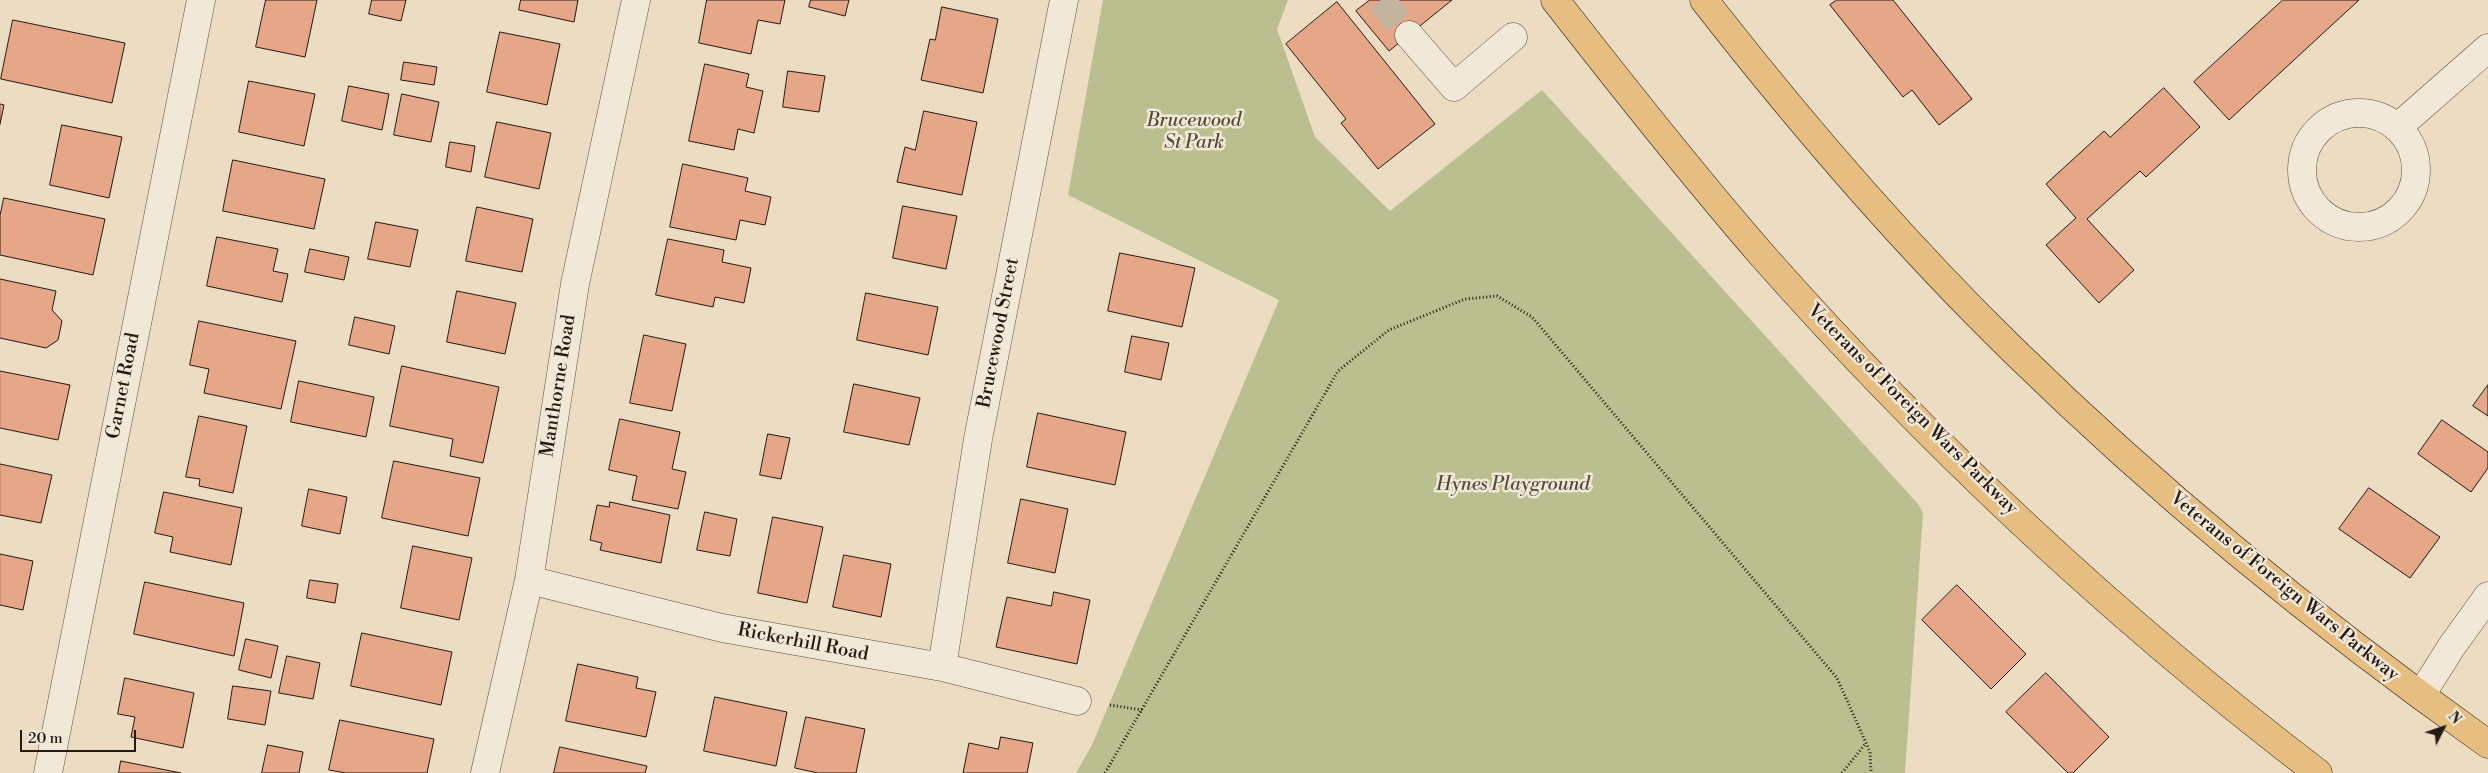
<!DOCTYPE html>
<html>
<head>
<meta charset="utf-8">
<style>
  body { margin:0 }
  #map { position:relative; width:2488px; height:773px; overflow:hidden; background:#ebdcc2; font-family:"Libre Bodoni",serif }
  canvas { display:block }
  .north { position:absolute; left:2418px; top:703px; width:50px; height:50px; -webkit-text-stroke:4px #f2e8d7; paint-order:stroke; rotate:49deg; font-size:14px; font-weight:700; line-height:20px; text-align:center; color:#251913 }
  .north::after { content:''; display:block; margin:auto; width:18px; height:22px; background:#251913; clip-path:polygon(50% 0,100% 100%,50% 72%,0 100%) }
  .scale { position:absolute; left:20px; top:730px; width:116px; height:22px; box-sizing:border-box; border:2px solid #251913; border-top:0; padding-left:6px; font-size:15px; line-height:18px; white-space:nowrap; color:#251913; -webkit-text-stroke:4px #f2e8d7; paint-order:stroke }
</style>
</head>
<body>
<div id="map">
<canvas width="2488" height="773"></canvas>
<div class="north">N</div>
<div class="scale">20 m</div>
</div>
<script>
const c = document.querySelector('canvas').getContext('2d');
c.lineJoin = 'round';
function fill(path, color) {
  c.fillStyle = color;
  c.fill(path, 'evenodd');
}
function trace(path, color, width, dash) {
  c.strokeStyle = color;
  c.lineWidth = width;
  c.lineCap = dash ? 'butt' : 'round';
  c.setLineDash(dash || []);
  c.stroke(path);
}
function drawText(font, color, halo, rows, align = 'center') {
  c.font = font + ' "Libre Bodoni",serif';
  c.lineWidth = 5;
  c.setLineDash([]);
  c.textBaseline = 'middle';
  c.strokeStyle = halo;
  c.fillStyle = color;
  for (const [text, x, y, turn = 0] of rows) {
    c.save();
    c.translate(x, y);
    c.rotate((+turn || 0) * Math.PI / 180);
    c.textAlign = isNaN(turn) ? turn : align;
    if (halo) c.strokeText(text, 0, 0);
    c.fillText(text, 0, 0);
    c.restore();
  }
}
const green = new Path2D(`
  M1103 0H1288L1277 29 1315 137 1390 211 1542 90 1918 504 1923 513 1905 773H1076L1092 745 1279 300 1068 195Z`);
const building = new Path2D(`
  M266 0H317L305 57 256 47Z
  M372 0H406L401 21 369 14Z
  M521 0H578L574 22 519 10Z
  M707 0H785L780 24 758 20 751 54 699 43Z
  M811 0H849L845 16 809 7Z
  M1370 0H1452L1389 51 1356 11Z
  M1837 0H1893L1972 99 1939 125 1912 90 1903 97 1830 5Z
  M2283 0H2359L2229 120 2194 82Z
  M1337 2 1435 124 1378 169 1341 123 1346 119 1286 44Z
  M942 7 998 19 983 93 921 80 930 39 935 40Z
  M13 20 125 43 112 103 1 79Z
  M500 32 560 44 547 105 487 92Z
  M404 62 437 67 434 85 401 80Z
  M705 64 749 74 746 87 763 91 754 133 738 129 734 150 689 141Z
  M788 71 825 76 819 112 783 107Z
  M249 81 315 94 304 146 239 132Z
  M349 86 389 94 382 130 342 121Z
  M2164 88 2200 127 2146 177 2140 171 2087 219 2134 270 2099 303 2046 245 2076 218 2046 184 2104 131 2110 137Z
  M402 94 439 102 431 142 394 135Z
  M0 104 4 105 0 124Z
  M924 111 977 122 962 195 897 182 905 147 915 150Z
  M497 122 551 133 539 189 485 177Z
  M62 125 122 137 109 198 50 185Z
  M450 142 475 146 471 172 446 167Z
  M233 160 325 179 314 229 223 211Z
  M683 164 748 178 745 191 771 197 765 225 740 220 736 240 670 227Z
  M4 198 105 219 93 275 0 255V216Z
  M903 206 957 216 946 269 893 258Z
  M477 207 533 219 522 272 466 261Z
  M376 222 418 230 410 267 368 259Z
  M217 237 278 249 273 271 288 274 282 302 207 286Z
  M668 239 724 250 722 262 751 268 744 303 715 297 713 307 656 295Z
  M310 249 349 257 344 280 305 272Z
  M1120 253 1195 268 1182 327 1108 311Z
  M0 279 56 291 52 310 62 321 58 340 46 348 0 338Z
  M457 291 516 303 505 354 447 342Z
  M866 293 938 307 928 355 857 340Z
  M355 317 395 326 389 354 349 345Z
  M199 321 296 341 281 409 204 393 209 369 190 365Z
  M644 335 686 344 672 411 630 403Z
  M1132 336 1169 343 1161 380 1125 372Z
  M402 366 499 387 483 463 450 456 453 439 390 426Z
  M0 371 70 385 58 440 0 428Z
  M299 381 374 397 366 437 291 422Z
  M854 384 920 398 909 445 844 432Z
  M2488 385V416L2473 406Z
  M1038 413 1126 432 1115 485 1027 467Z
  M199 416 247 426 233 493 199 486 200 479 186 477Z
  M620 419 680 432 672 469 686 472 678 509 632 500 637 476 609 470Z
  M2442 420 2488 452V468L2471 492 2418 454Z
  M768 434 790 438 781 479 760 475Z
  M394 461 480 478 468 536 382 518Z
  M0 464 52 475 41 523 0 515Z
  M2369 488 2440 537 2410 578 2339 529Z
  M309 489 347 497 340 534 302 526Z
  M164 492 242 508 231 565 170 552 173 537 155 533Z
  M1021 499 1068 509 1055 573 1008 563Z
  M610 502 670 515 661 563 600 550 602 543 590 540 597 505 609 507Z
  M705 512 737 519 730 556 697 550Z
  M773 517 823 527 807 603 758 593Z
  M413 546 472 558 459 620 401 608Z
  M0 554 33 561 23 610 0 605Z
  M844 555 891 564 881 617 833 607Z
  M310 580 338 584 335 603 307 598Z
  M145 582 244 603 234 656 134 634Z
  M1957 585 2026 654 1991 689 1922 620Z
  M1054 592 1090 600 1077 664 996 647 1007 597 1051 606Z
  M362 633 452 652 441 705 351 686Z
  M246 639 278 646 271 678 239 670Z
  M287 656 320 663 313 699 279 693Z
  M578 664 638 677 636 688 656 692 646 737 566 721Z
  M2046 673 2109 737 2073 773H2068L2006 712Z
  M125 678 194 693 183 748 131 737 135 717 118 714Z
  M233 686 271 691 265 725 228 719Z
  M715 697 787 712 776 766 704 751Z
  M806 717 865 729 856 773H818L795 768Z
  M340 720 434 739 427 773H346L329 770Z
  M1001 737 1033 743 1027 773H963L969 743 998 749Z
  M268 745 303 752 299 773H262Z
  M560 747 647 766 645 773H554Z
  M121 761 181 773H119Z`);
const minorTunnel = new Path2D(`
  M1381 0 1409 35`);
const path = new Path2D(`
  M1110 705 1142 710
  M1105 773 1338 371 1389 330 1465 299 1497 296 1532 317 1837 678 1870 752 1871 773
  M1842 773 1866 743`);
const minor = new Path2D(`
  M1409 35 1454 87 1513 37
  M2302 170a57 57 0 1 1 114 0a57 57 0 1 1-114 0Z
  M2398 127 2488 48
  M529 580 722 628 942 667 1077 701
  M942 667 978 439 1064 0
  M2421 695 2452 646 2488 596
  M48 773 201 0
  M485 773 529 580 575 284 636 0`);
const highway = new Path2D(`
  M1555 0C1622 86 1690 172 1762 255 1930 445 2116 619 2318 773
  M1704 0C1800 123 1902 242 2014 351 2161 495 2320 625 2488 744`);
const parkNames = [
  ["Brucewood",1194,121],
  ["St Park",1194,143],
  ["Hynes Playground",1513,485]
];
const streetNames = [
  ["Brucewood Street",999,333,-79],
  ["Garnet Road",124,386,-79],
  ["Manthorne Road",559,386,-81],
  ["Veterans of Foreign Wars Parkway",1912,410,45],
  ["Veterans of Foreign Wars Parkway",2284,587,39],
  ["Rickerhill Road",803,643,11]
];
fill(green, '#bbbf90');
fill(building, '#e6a688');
trace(building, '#251913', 1);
trace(minorTunnel, '#c3b59f', 28, [28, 14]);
trace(minor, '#564a3f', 29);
trace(highway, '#251913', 29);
trace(path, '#251913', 3, [1, 2.5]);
trace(minor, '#f2e8d7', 28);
trace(highway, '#e6be81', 28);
drawText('italic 19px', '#524b38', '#f2e8d7', parkNames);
drawText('19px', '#251913', '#f2e8d7', streetNames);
</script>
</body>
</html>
